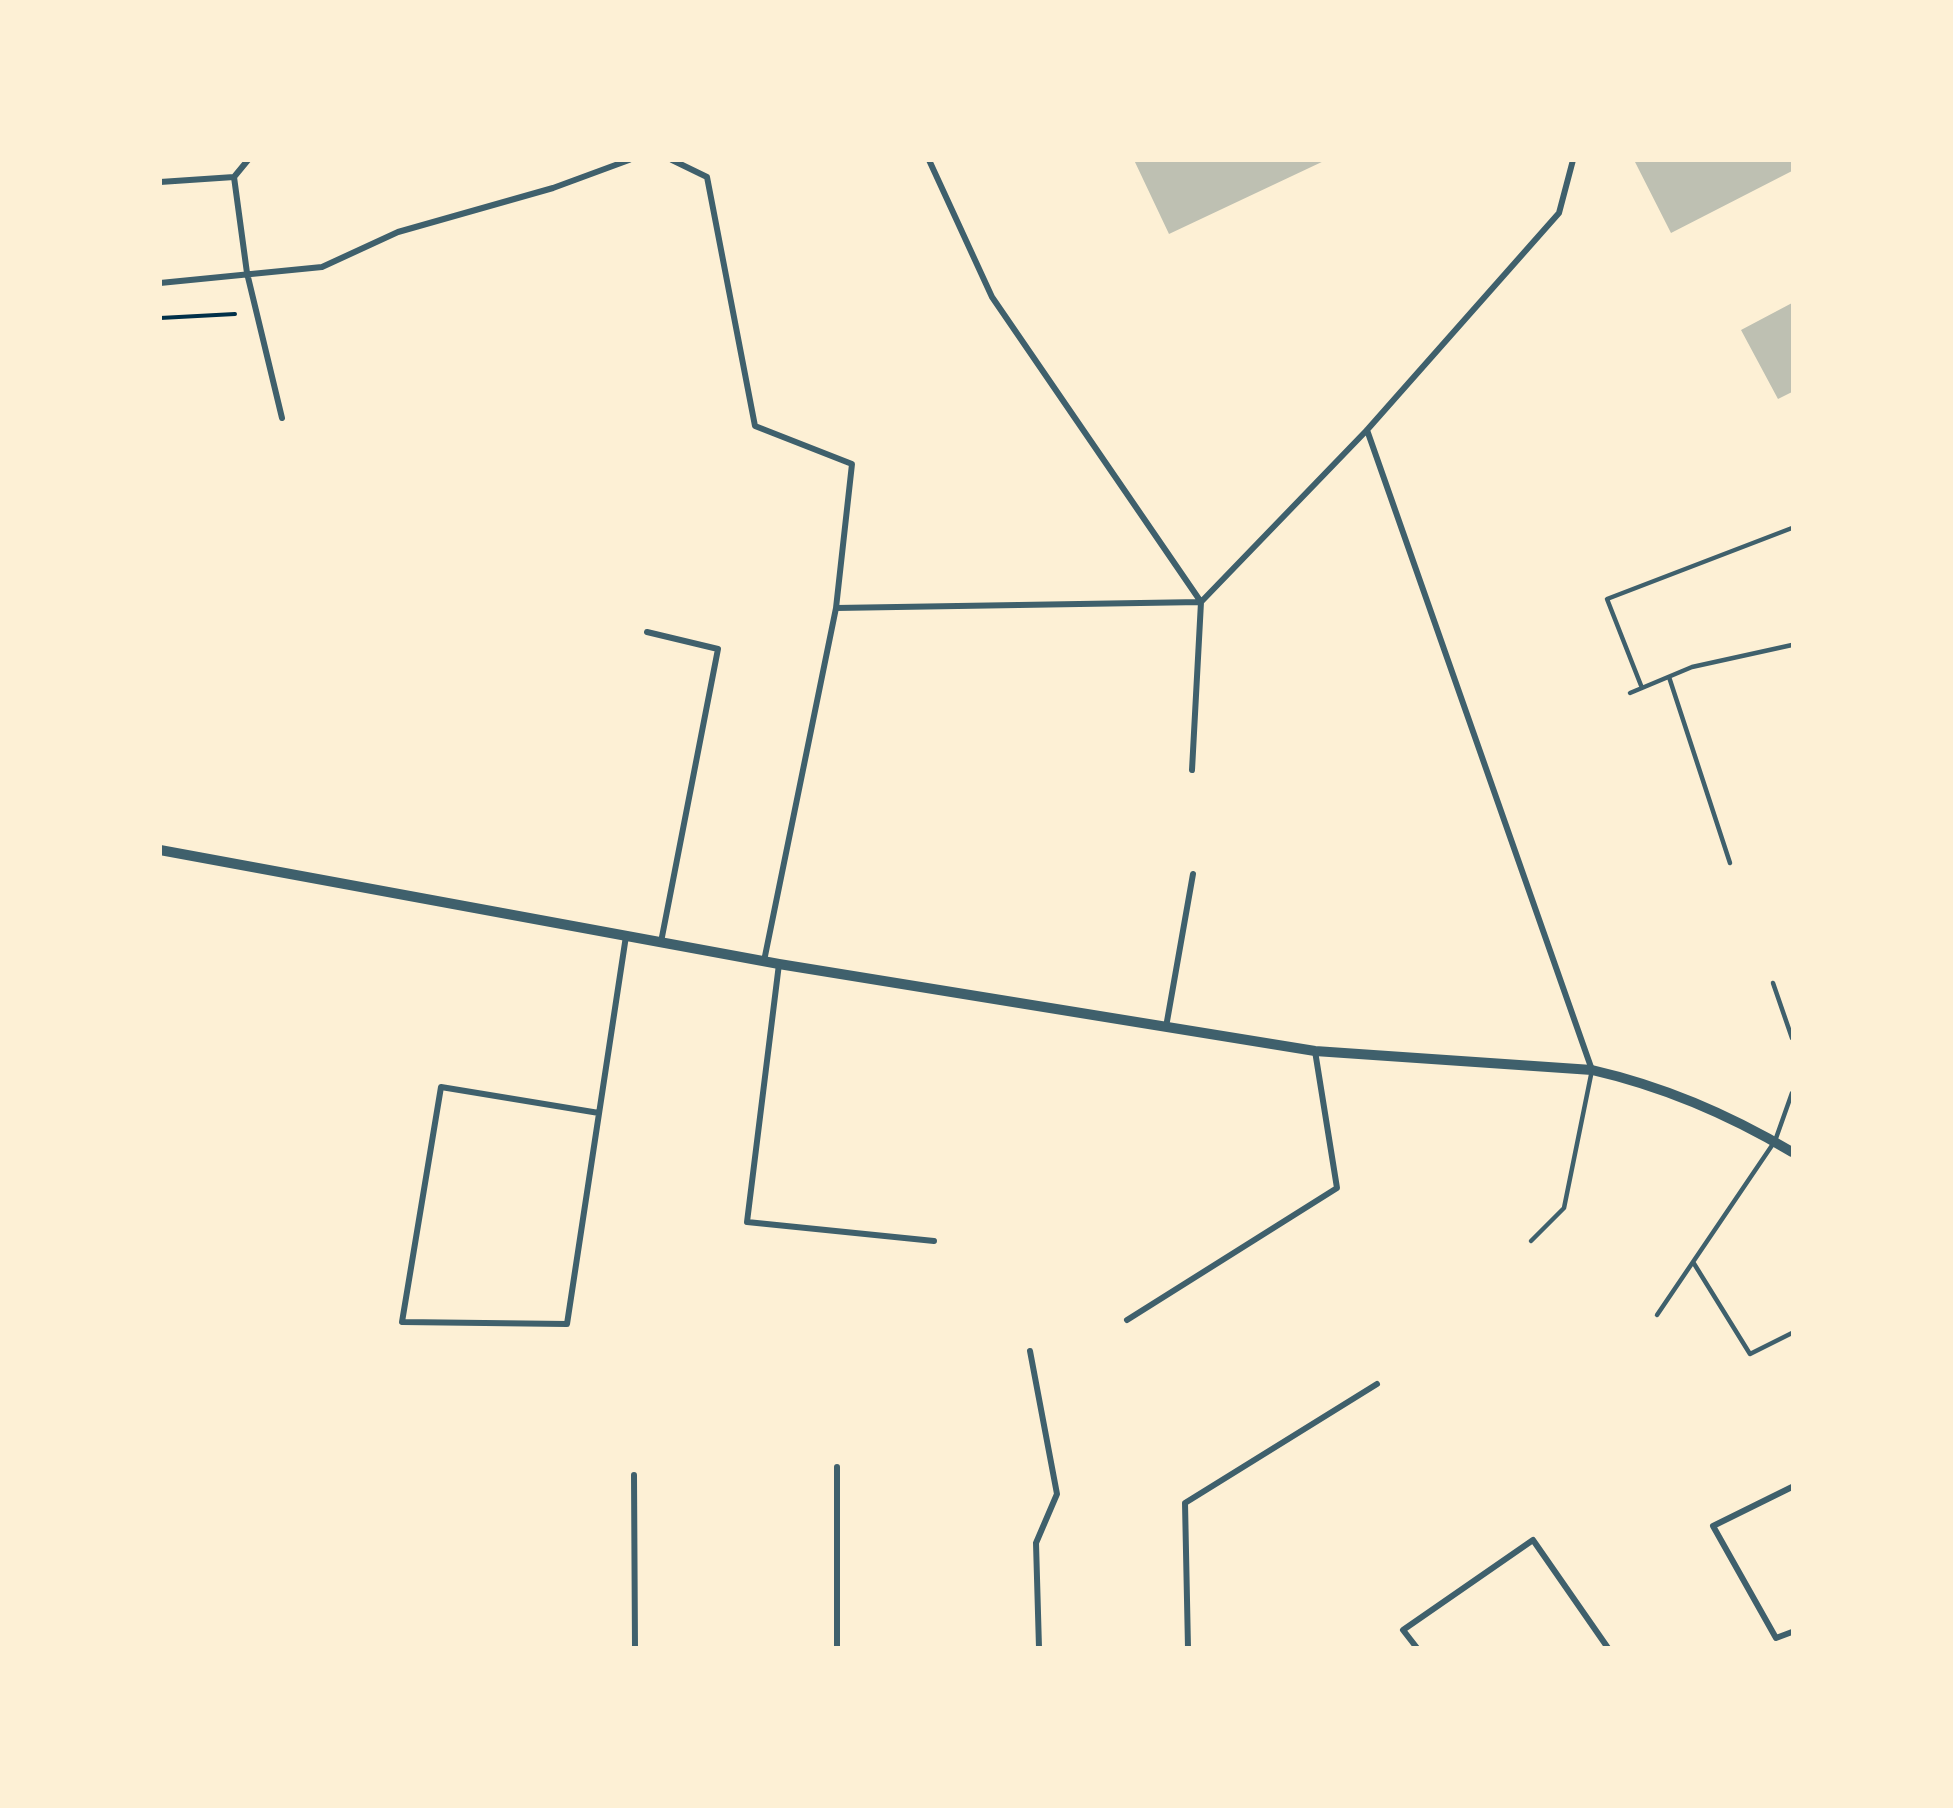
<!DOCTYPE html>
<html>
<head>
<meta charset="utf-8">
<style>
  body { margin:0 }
  #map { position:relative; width:1953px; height:1808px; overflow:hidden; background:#fdf0d5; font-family:Rubik,sans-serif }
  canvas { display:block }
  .frame { position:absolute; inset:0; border:162px solid #fdf0d5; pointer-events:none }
</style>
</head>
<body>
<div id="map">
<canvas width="1953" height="1808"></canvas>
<div class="frame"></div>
</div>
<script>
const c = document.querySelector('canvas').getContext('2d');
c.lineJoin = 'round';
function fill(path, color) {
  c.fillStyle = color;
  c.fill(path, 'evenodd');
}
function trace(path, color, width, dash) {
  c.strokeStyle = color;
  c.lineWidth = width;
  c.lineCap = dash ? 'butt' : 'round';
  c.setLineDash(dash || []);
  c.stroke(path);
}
const building = new Path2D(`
  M1134 160H1326L1169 234Z
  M1634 160H1792V171L1671 233Z
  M1792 303V392L1778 399 1741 330Z`);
const path = new Path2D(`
  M160 318 235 314`);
const service = new Path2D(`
  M1669 677 1730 863
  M1642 688 1607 599 1792 528
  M1630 693 1692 667 1792 645
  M1773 983 1792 1038
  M1531 1241 1564 1208 1592 1070
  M1693 1262 1750 1354 1792 1333
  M1657 1315 1775 1141 1792 1093`);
const minor = new Path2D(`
  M672 160 707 177 755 426 852 464 836 608 1201 602 992 297 929 160
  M234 177 247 273 282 418
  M160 182 234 177 248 160
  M160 283 322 267 398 232 553 188 629 160
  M1367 430 1592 1070
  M647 632 718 649 661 942
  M1192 770 1201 602 1367 430 1559 213 1573 160
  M764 961 836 608
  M779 964 747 1222 934 1241
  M1166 1027 1193 874
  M599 1113 441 1087 402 1322 567 1324 626 936
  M1127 1320 1337 1188 1315 1051
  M1030 1351 1057 1494 1036 1543 1039 1648
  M634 1475 635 1648
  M1792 1487 1713 1526 1776 1638 1792 1632
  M837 1648V1467
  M1188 1648 1185 1503 1377 1384
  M1417 1648 1403 1630 1533 1540 1608 1648`);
const tertiary = new Path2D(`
  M160 850 779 964 1315 1051 1592 1070C1662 1086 1730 1115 1792 1152`);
fill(building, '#bec0b2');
trace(path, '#003049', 4);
trace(service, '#3f606c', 4.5);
trace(minor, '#3f606c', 6);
trace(tertiary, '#3f606c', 10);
</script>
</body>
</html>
